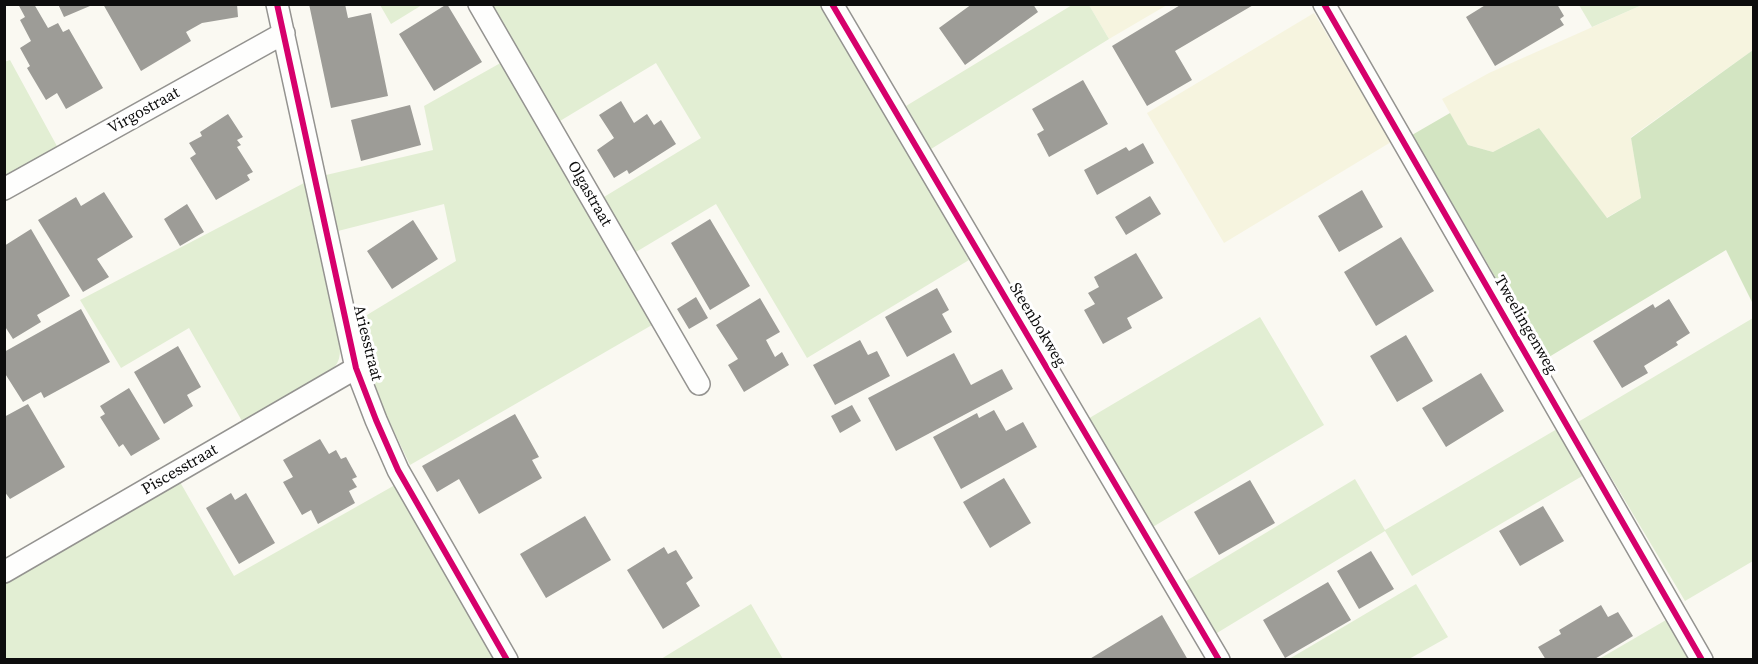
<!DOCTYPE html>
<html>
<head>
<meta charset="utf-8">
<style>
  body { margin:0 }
  #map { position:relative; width:1758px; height:664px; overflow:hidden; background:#faf9f2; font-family:"Source Serif 4",serif }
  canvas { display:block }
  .frame { position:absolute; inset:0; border:6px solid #0d0d0d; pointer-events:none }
</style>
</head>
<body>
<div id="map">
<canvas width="1758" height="664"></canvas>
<div class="frame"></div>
</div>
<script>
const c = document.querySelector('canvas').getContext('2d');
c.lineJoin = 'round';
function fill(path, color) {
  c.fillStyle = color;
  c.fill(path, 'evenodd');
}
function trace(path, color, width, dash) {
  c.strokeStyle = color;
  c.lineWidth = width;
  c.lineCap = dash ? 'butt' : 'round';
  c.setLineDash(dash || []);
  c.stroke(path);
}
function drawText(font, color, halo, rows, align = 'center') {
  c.font = font + ' "Source Serif 4",serif';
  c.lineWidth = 6;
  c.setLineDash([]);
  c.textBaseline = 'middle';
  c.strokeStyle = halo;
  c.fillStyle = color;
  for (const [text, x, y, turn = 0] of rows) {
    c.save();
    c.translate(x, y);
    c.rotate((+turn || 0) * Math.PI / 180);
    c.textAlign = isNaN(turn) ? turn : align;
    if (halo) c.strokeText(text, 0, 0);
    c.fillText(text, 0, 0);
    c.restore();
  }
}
const farmland = new Path2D(`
  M1089 5H1167L1109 39Z
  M1642 5H1753V50L1631 137 1641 198 1606 218 1539 128 1493 152 1468 145 1442 99 1489 73Z
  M1314 13 1391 142 1224 243 1147 113Z`);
const green = new Path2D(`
  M380 5H422L391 24Z
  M487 5H821L881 105 969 260 807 358 716 204 631 255 599 200 701 138 656 63 555 124Z
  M1072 5H1089L1109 39 931 149 906 106Z
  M1579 5H1642L1592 27Z
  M10 60 58 148 4 180V62Z
  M504 61 652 325 410 465 378 398 368 366 357 321 456 261 444 204 338 231 326 175 433 150 424 106Z
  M304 183 340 349C340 365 334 368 322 378L242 421 189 328 121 368 80 300Z
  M1260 317 1324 425 1146 531 1081 423Z
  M1753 318V561L1685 601 1578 422Z
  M1557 429 1584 475 1412 576 1385 531 1212 636 1181 584 1355 479 1385 530Z
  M180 482 234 576 395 485 495 659H5L4 585Z
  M1416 584 1448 637 1409 659H1289Z
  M751 604 783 659H661Z
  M1666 620 1689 659H1599Z`);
const forest = new Path2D(`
  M1753 50V304L1726 250 1544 360 1412 135 1450 113 1468 145 1493 152 1539 128 1607 218 1641 198 1631 138Z`);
const building = new Path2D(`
  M18 4H34L48 28 58 23 63 32 69 29 103 88 66 109 57 93 46 100 27 68 30 66 20 48 31 41 20 20 25 17Z
  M58 4H89L90 6 64 17Z
  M103 4H237L238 17 202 23 186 32 191 41 141 71Z
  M309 4H345L348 18 371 13 388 96 331 108Z
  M447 4 482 62 434 91 399 34Z
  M972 4H1033L1038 12 965 65 939 28Z
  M1182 4H1255L1175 51 1192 80 1147 106 1112 46Z
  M1487 4H1557L1564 16 1560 19 1564 25 1495 66 1466 17Z
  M1083 80 1108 124 1049 157 1037 134 1044 130 1032 109Z
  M621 101 634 123 647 114 654 125 661 120 676 144 629 174 627 170 614 178 597 150 614 138 599 115Z
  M410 105 421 145 361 161 351 120Z
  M228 114 243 137 237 140 241 145 237 147 253 172 247 175 250 180 216 200 190 158 196 154 189 143 202 136 200 132Z
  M1143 143 1154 163 1097 195 1084 170 1126 147 1129 151Z
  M1362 190 1383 227 1339 252 1318 216Z
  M104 192 133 237 97 259 109 277 83 292 38 220 76 197 81 206Z
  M1150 196 1161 214 1126 235 1115 217Z
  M187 204 204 232 180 246 164 219Z
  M710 219 750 286 710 310 671 243Z
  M413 220 438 259 392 289 367 251Z
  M31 229 70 296 37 315 41 322 13 339 4 325V246Z
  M1401 237 1434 291 1376 326 1344 272Z
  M1136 253 1163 298 1127 318 1132 328 1103 344 1084 310 1095 304 1088 293 1099 287 1094 277Z
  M937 288 949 310 942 314 952 332 907 357 885 317Z
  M696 297 708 318 689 329 677 309Z
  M760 298 780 332 766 340 775 357 782 352 789 365 744 392 728 365 738 359 716 325Z
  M1669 299 1690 333 1676 342 1678 345 1644 366 1648 373 1622 388 1593 341 1653 304 1655 308Z
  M81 309 110 362 44 398 41 392 23 402 4 372V352Z
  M1406 335 1433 381 1397 402 1370 356Z
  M860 340 868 355 877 351 890 376 835 405 813 365Z
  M178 346 201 387 187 395 193 406 164 424 134 372Z
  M954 353 971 385 1002 369 1013 389 896 451 868 398Z
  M1481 373 1504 411 1446 447 1422 408Z
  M129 388 160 439 131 456 123 444 119 447 100 417 105 414 100 406Z
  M28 404 65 467 10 499 4 491V417Z
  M852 405 861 421 840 433 831 416Z
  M994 410 1006 431 1023 422 1037 447 961 489 933 437 977 413 979 418Z
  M515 414 539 457 532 460 542 478 479 514 459 479 437 492 422 466Z
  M320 439 329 454 336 450 341 459 346 457 357 477 352 479 357 487 349 491 355 503 318 524 311 510 302 515 283 482 293 477 283 460Z
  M1004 478 1031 523 990 548 963 502Z
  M1250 480 1275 523 1219 555 1194 512Z
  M231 493 235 500 246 493 275 543 239 564 206 508Z
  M1543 506 1564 541 1520 566 1499 531Z
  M585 516 611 560 546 598 520 554Z
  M664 547 668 554 676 550 693 578 686 583 700 606 663 629 627 570Z
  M1371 551 1394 589 1359 609 1337 571Z
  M1328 582 1351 620 1285 658 1263 620Z
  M1601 605 1608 617 1618 612 1633 636 1593 660H1546L1538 647 1561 634 1559 630Z
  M1162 615 1188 660H1088Z`);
const street = new Path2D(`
  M277 4 356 368 376 420 398 470 507 660
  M479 4 699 384
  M832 4 1219 660
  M1324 4 1702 660
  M4 189 284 33
  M4 572 356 368`);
const cycleway = new Path2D(`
  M277 4 356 368 376 420 398 470 507 660
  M832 4 1219 660
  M1324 4 1702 660`);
const streetNames = [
  ["Virgostraat",144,111,-29],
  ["Olgastraat",589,194,60],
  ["Steenbokweg",1037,325,59],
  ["Tweelingenweg",1525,325,60],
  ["Ariesstraat",367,343,76],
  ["Piscesstraat",180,470,-30]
];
fill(farmland, '#f6f4df');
fill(green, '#e2eed3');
fill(forest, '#d3e5c2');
fill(building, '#9d9c97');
trace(street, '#949390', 24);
trace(street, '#fefefd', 21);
trace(cycleway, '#d6006c', 6);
drawText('16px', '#0d0d0d', '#fff', streetNames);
</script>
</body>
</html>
